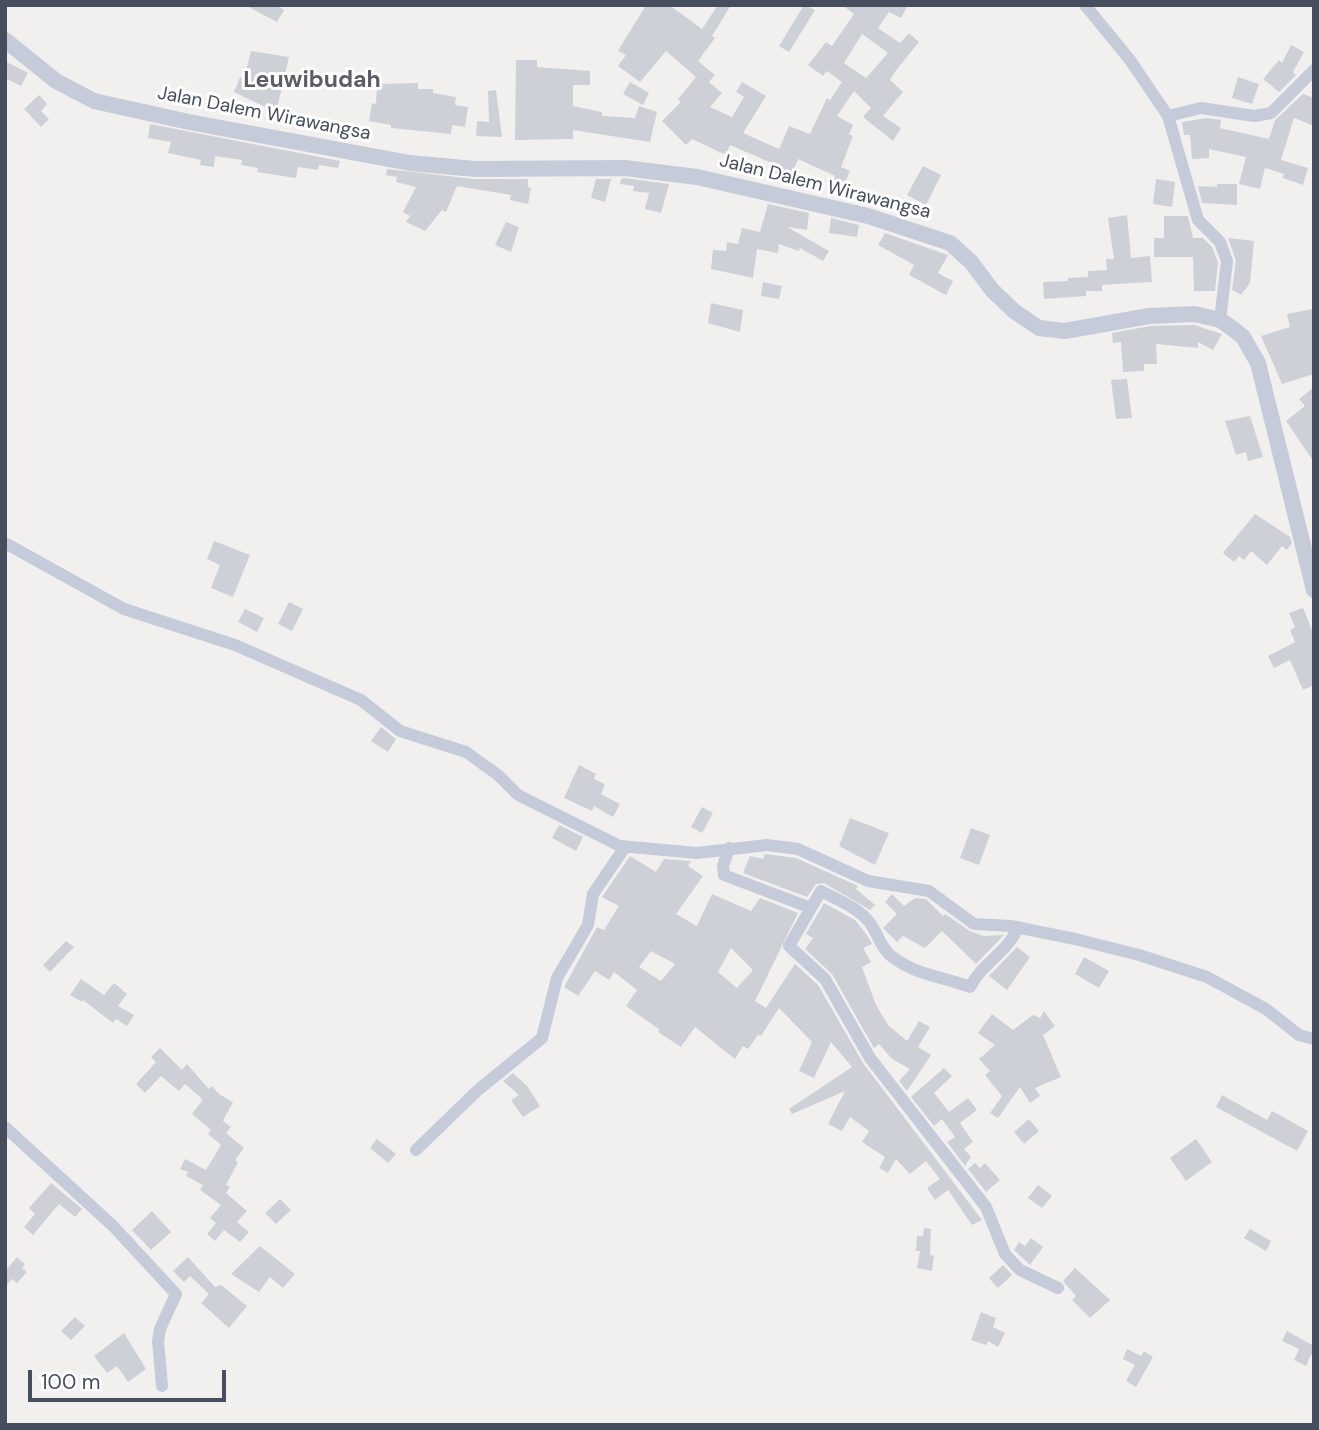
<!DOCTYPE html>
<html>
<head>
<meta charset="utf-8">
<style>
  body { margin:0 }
  #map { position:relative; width:1319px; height:1430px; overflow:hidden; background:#f2f0ef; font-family:"DM Sans",sans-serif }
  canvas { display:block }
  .frame { position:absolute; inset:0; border:7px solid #464e5e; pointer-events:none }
  .scale { position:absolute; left:28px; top:1370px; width:198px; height:32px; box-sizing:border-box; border:4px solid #464e5e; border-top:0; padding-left:9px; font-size:21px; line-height:24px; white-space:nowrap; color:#464e5e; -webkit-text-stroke:5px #fff; paint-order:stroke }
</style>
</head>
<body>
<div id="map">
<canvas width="1319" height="1430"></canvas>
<div class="frame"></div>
<div class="scale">100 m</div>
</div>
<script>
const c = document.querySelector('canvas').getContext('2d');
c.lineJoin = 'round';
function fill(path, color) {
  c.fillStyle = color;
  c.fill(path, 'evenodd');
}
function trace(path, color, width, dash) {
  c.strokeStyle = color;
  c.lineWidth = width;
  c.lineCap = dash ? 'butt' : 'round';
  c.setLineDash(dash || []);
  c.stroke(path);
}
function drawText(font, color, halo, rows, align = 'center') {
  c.font = font + ' "DM Sans",sans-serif';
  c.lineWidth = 6;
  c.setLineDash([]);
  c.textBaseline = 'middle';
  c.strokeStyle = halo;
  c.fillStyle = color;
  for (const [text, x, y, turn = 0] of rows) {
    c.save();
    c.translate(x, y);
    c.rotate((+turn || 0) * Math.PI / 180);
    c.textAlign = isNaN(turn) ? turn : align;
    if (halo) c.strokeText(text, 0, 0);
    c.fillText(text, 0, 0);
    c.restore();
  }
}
const building = new Path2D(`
  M245 5H276L284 10 277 22Z
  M646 5H669L702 29 718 5H731L712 36 715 38 698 61 715 75 709 82 722 93 710 107 732 117 744 97 736 92 742 82 766 96 743 133 779 149 789 126 810 134 827 98 830 100 842 82 827 71 823 76 808 65 826 42 832 46 854 14 842 5H908L901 18 889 12 878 28 900 43 909 33 919 42 894 73 890 80 903 92 883 116 901 128 893 141 863 117 871 108 854 91 837 116 853 125 849 134 853 136 841 167 850 171 843 188 832 183 835 176 798 159 791 178 771 171 774 164 730 145 726 155 692 139 686 145 662 121 681 102 678 99 696 77 666 51 640 82 618 66 626 55 618 51ZM862 34 888 53 866 78 844 63Z
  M804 5 815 10 789 52 779 46Z
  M1291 45 1304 52 1293 72 1296 75 1279 92 1263 79 1279 60 1282 63Z
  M251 51 289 57 277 109 263 106 234 92 240 77 244 79Z
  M516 60H537V67L590 71V85H573V106L602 112V116L635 118 639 106 657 112 650 142 573 130V139L515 140Z
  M5 61 28 73 21 86 5 78Z
  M1238 77 1259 84 1252 104 1232 98Z
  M630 82 649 93 643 105 623 94Z
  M418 83V89H433V93L456 97 455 105 468 107 465 127 452 125 451 134 391 128V125L369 121 372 103 376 104 377 84Z
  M496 90 502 137 476 136 477 121 489 122 488 91Z
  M1303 94 1314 98V126L1294 118 1281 160 1308 168 1303 185 1283 178 1284 174 1265 168 1260 189 1239 184 1246 157 1209 149V158L1192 159 1190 135H1184L1182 122 1207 118 1221 120 1220 128 1269 139 1275 120Z
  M39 95 47 104 41 111 49 119 41 127 24 109Z
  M150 124 340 161 338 168 319 165 318 170 298 167 296 178 257 172 258 168 241 165 242 160 215 156 214 167 200 165 201 160 168 153 171 142 148 138Z
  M923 166 941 175 926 205 907 195Z
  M387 169 474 179H528V187L531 188 528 204 510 200 511 195 457 186 446 212 442 210 425 231 406 222 410 216 403 212 416 187 396 182 397 177 386 175Z
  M624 178 669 184 661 213 645 209 649 193 633 191 634 186 620 184 621 179Z
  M596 179H611L605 202 591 198Z
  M1156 179 1175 182 1172 207 1153 204Z
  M1217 184H1237V205L1202 203 1198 186 1217 187Z
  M768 204 809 213 807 230 787 227 829 251 823 261 800 248 799 251 779 244 778 253 757 249 753 278 711 269 713 250 726 251 727 242 738 244 742 228 760 232Z
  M1127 215 1131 258 1150 256 1152 282 1102 285V291H1086V296L1044 299 1043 282 1068 281V278L1088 277V271L1107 270 1106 259H1114L1108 218Z
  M1164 216H1188L1193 238H1203L1212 247 1218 262 1215 291H1194L1193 257H1154V238H1164Z
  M831 218 859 225 857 237 829 233Z
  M506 222 519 227 511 252 495 245Z
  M885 233 948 255 938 273 953 281 946 295 909 275 914 265 878 245Z
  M1228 238 1254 241 1250 283 1241 295 1232 290 1236 261Z
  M763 282 782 286 779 299 761 296Z
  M711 303 743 310 740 332 708 323Z
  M1312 309 1314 374 1282 384 1261 336 1290 327 1287 314Z
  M1194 325 1222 334 1213 350 1198 342V348L1156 344 1157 364H1144V371L1123 372 1121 342 1113 343 1112 333 1150 326Z
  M1127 379 1132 418 1116 419 1111 380Z
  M1314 387V462L1286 421 1305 406 1299 399Z
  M1250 416 1263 457 1248 461 1246 452 1236 455 1225 421Z
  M1255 514 1290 537 1292 543 1287 550 1282 546 1267 565 1251 551 1244 560 1239 556 1234 562 1223 553Z
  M214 541 250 555 233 597 211 588 220 565 207 559Z
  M289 602 303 609 292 631 278 624Z
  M1303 608 1314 635V685L1303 690 1290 660 1274 668 1268 656 1295 642 1290 630 1295 627 1289 613Z
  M245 609 264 618 257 632 238 622Z
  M381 727 396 739 388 752 371 741Z
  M579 765 596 774 594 779 605 784 601 794 620 804 613 817 594 806 592 811 564 798Z
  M702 807 713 813 702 833 691 827Z
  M850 818 889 833 875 865 839 846Z
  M559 825 583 837 576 851 552 838Z
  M971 828 990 835 979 865 960 858Z
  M765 854 796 858 858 886 856 889 875 905 870 910 824 883 816 884 807 897 743 873 750 856 763 859Z
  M630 856 656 872 664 859 691 861 688 866 703 876 676 914 697 926 712 894 751 911 760 898 798 913 755 1001 766 1008 795 964 818 985 863 1063 982 1220 972 1225 948 1190 935 1200 927 1188 940 1179 926 1161 910 1174 896 1159 888 1173 879 1168 885 1157 862 1142 869 1131 850 1117 842 1131 828 1124 845 1091 792 1114 789 1109 852 1067 831 1042 814 1078 799 1071 812 1042 779 1008 761 1036 758 1035 748 1049 743 1046 735 1059 695 1027 681 1047 658 1032 659 1029 626 1006 637 990 614 972 609 980 595 971 578 996 564 987 597 927 604 930 619 906 602 897ZM731 948 753 970 737 988 718 972ZM651 951 675 964 661 981 639 967Z
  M892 894 904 906 915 898 926 899 943 916 945 914 970 931 984 936 1004 935 976 964 942 931 925 948 903 936 897 942 883 928 897 914 885 902Z
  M824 903 855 920 867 935 872 944 863 948 871 962 862 967 876 1005 888 1025 907 1041 919 1021 930 1027 918 1047 931 1055 907 1091 899 1081 910 1069 892 1059 879 1044 874 1048 832 974 805 949 813 938 806 934Z
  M66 941 74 947 50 972 43 965Z
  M1017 947 1030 957 1007 990 989 976Z
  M1084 957 1109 971 1099 988 1075 974Z
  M81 979 104 995 114 983 127 994 118 1006 134 1015 127 1026 116 1019 113 1023 83 1000 82 1002 70 995Z
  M1044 1011 1055 1026 1043 1035 1061 1077 1035 1088 1040 1096 1030 1103 1020 1087 998 1118 990 1113 1002 1096 985 1075 990 1071 979 1059 995 1045 978 1033 992 1014 1013 1030 1033 1015 1040 1018Z
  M160 1048 182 1070 187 1064 209 1089 212 1086 219 1094 233 1102 223 1121 231 1127 226 1133 244 1148 235 1160 238 1162 226 1185 230 1187 226 1193 247 1211 237 1222 249 1232 240 1242 224 1230 215 1241 207 1234 216 1223 210 1218 221 1205 200 1190 203 1185 186 1176 188 1172 180 1169 185 1159 206 1170 221 1145 208 1134 211 1130 192 1114 202 1101 201 1098 185 1084 179 1091 161 1076 145 1093 136 1084 156 1062 151 1057Z
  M944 1068 952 1076 934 1093 949 1112 968 1098 977 1110 960 1123 973 1142 964 1149 971 1157 965 1166 947 1142 955 1137 942 1119 934 1126 911 1097Z
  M513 1073 527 1086 540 1106 523 1117 511 1100 519 1095 503 1081Z
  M1222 1095 1267 1120 1272 1111 1308 1131 1297 1151 1216 1107Z
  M1029 1119 1039 1131 1024 1144 1014 1132Z
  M377 1139 396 1154 388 1163 370 1148Z
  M1196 1139 1212 1162 1186 1181 1170 1158Z
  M975 1163 980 1168 985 1163 1000 1180 986 1192 968 1169Z
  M51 1183 82 1209 75 1217 59 1204 33 1235 24 1227 35 1214 29 1208Z
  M1038 1185 1052 1196 1042 1208 1028 1198Z
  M280 1199 291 1210 276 1224 265 1213Z
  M152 1211 171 1232 151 1250 132 1230Z
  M924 1228 931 1229 930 1255 934 1256 932 1271 917 1268 920 1251H916L917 1236H923Z
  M1250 1229 1271 1241 1266 1251 1244 1238Z
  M1031 1238 1043 1247 1030 1265 1014 1250 1019 1242 1025 1246Z
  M260 1246 295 1274 283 1288 270 1277 259 1292 231 1274Z
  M17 1257 25 1264 22 1268 27 1272 17 1283 12 1279 5 1287V1271Z
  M188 1257 215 1287 221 1285 247 1306 229 1328 201 1303 209 1294 190 1276 184 1282 173 1271Z
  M1003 1265 1012 1275 998 1288 989 1278Z
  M1075 1268 1110 1300 1090 1318 1072 1300 1076 1296 1063 1281Z
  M981 1312 996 1318 993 1327 1005 1333 998 1347 988 1341 986 1345 971 1340Z
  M75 1317 85 1326 71 1340 61 1331Z
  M1287 1331 1314 1346V1356L1311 1355 1306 1366 1294 1360 1299 1349 1282 1341Z
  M124 1333 146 1369 128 1382 117 1366 107 1373 94 1356Z
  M1127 1349 1141 1356 1144 1351 1153 1357 1136 1387 1126 1381 1135 1365 1123 1359Z`);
const minor = new Path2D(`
  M1085 5 1130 60 1168 116
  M1220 320 1227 261 1220 242 1198 220 1168 116 1201 108 1254 116 1271 113 1314 70
  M5 543 124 609 235 645 361 700 400 731 466 752 498 775 518 795 620 846 697 853 767 845 798 849 868 881 929 891 974 924 1011 926 1075 939 1139 955 1207 977 1266 1009 1299 1035 1314 1039
  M729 848 723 866 724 875 811 908 789 946 825 979 870 1058 986 1207 1005 1254 1020 1270 1058 1288
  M811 908 821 891C838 900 859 908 870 923 878 934 880 946 890 955 912 974 944 977 970 987 983 962 1006 954 1018 928
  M5 1127 113 1226 176 1294 160 1329 158 1341 162 1386
  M416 1150 478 1090 542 1038 557 978 588 925 593 894 625 847`);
const tertiary = new Path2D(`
  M5 40 56 81 94 101 189 122 410 163 475 169 625 168 697 177 868 216 950 243 971 262 992 290 1014 311 1039 328 1065 331 1149 316 1195 314 1220 320 1232 328 1243 337 1258 363 1314 590`);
const streetNames = [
  ["Jalan Dalem Wirawangsa",264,114,11],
  ["Jalan Dalem Wirawangsa",825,187,14]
];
const quarterNames = [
  ["Leuwibudah",312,81]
];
fill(building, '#ced0d7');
trace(minor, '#c5cbd8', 12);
trace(tertiary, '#c5cbd8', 16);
drawText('19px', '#464e5e', '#fff', streetNames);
drawText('bold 23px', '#5c5e65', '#fff', quarterNames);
</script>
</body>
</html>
